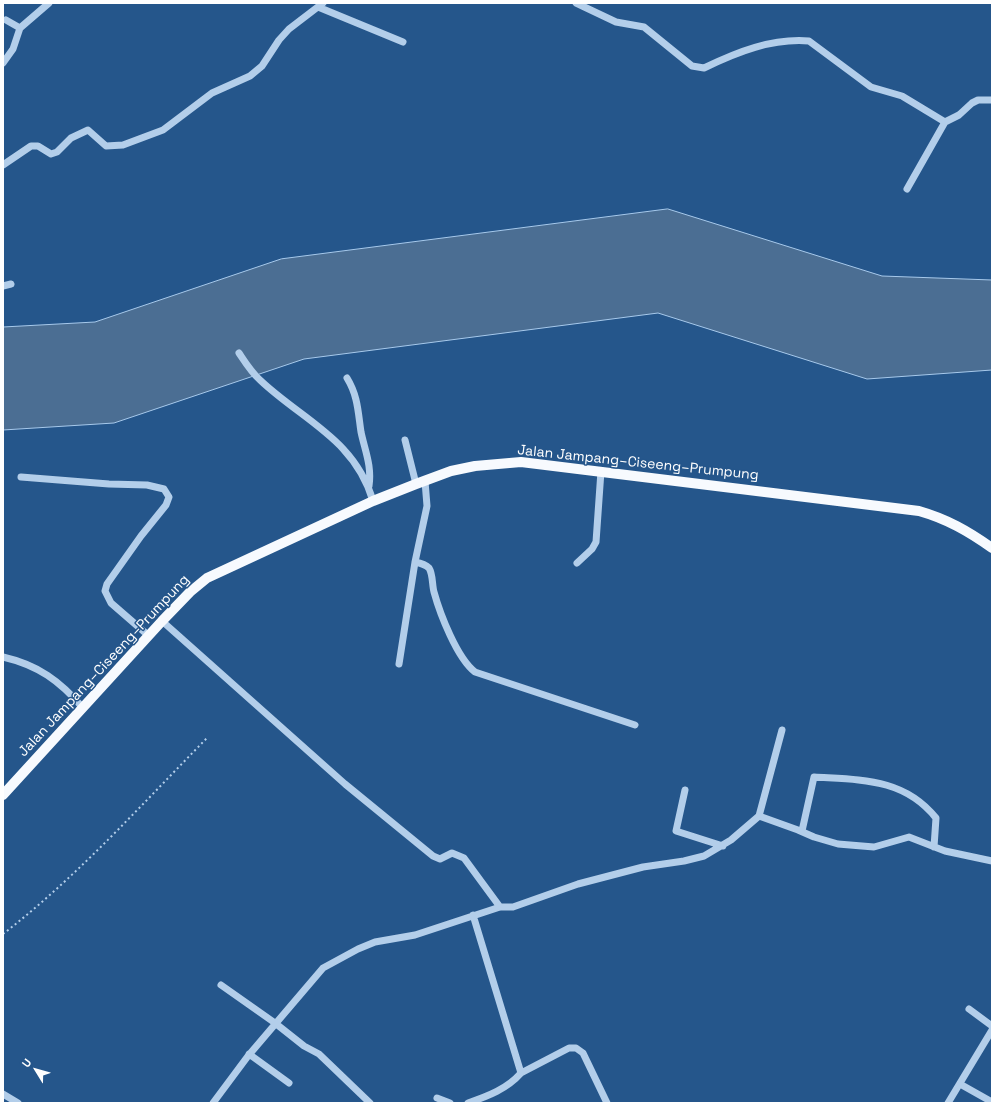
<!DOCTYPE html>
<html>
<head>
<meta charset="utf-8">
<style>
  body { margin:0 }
  #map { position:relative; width:995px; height:1106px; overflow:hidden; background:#25568b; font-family:"Space Grotesk",sans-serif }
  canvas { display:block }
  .frame { position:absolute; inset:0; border:4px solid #fff; pointer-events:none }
  .north { position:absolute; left:16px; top:1050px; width:40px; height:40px; -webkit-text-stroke:3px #25568b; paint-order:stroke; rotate:307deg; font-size:11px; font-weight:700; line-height:16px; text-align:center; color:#fff }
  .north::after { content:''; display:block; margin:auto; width:14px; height:18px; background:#fff; clip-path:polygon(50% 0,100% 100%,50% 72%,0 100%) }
</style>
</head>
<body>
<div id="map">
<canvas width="995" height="1106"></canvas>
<div class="frame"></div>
<div class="north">U</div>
</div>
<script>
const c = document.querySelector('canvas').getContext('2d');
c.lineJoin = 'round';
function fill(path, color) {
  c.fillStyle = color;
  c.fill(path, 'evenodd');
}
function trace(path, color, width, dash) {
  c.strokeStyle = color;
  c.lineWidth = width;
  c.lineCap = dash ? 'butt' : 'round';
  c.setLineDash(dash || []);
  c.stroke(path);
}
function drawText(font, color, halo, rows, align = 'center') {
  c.font = font + ' "Space Grotesk",sans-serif';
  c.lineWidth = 3;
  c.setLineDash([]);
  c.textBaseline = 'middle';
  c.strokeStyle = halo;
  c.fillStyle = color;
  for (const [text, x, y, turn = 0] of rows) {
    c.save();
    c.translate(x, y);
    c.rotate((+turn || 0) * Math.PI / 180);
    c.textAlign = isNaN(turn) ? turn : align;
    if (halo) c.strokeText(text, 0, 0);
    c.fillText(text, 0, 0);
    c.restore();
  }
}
const water = new Path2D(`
  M668 209 882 276 992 280V370L867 379 658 313 304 359 114 423 3 430V327L95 322 281 259Z`);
const path = new Path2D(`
  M3 934C78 876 141 805 207 738`);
const minor = new Path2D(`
  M576 3 616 22 644 27 692 66 704 68C737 52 772 38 809 41L871 87 902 96 945 122 959 115 972 103 978 100H992
  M318 7 403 42
  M6 20 20 28
  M3 63 13 49 20 28 49 3
  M3 165 31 146H38L51 154 57 152 71 138 88 130 106 146 123 145 163 130 212 93 250 76 262 66 279 40 289 29 323 3
  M907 189 945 122
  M3 286 11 284
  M239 353C245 362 251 372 260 380 302 420 355 439 373 501
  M347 378C358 396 358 412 361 432 365 451 372 466 369 486
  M405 440 416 484
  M21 477 109 484 147 485 164 489 169 497 166 505 141 536 107 584 105 591 111 603 149 636
  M415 562C420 563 425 564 429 568 433 574 432 585 434 592 440 614 457 658 475 672L635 725
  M577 563 592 549 596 542 601 471
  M162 621 345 784 433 856 440 859 452 853 464 858 500 907
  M3 657C38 665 60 681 83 708
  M399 664 415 562 427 506 425 481
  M685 790 676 831 723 846
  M759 816 782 730
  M802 831 814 777C861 780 904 778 936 818L934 847
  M473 915 521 1073 569 1048H576L583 1053 607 1103
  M221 985 275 1023 304 1046 319 1054 370 1103
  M969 1009 992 1026
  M249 1054 289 1083
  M960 1084 992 1102
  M3 1094 18 1103
  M437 1098 450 1103
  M213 1103 248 1056 323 968 358 949 375 942 415 935 500 907H513L578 884 643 867 684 861 704 856 731 840 759 816 798 830 814 837 838 844 874 847 909 837 945 851 992 861
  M468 1103C488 1096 507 1089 521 1073
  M948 1103 992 1030`);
const major = new Path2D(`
  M3 795 162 621 190 592 207 578 373 501 416 484 451 471 475 466 521 462 919 511C947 519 968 531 992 548`);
const streetNames = [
  ["Jalan Jampang–Ciseeng–Prumpung",638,463,6],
  ["Jalan Jampang–Ciseeng–Prumpung",104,666,-47]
];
fill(water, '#4b6e93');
trace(water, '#a7c9eb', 1);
trace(path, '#b3ceea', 2, [2, 3]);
trace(minor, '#b3ceea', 7);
trace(major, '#f7fafe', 10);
drawText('14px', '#fff', '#25568b', streetNames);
</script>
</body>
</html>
